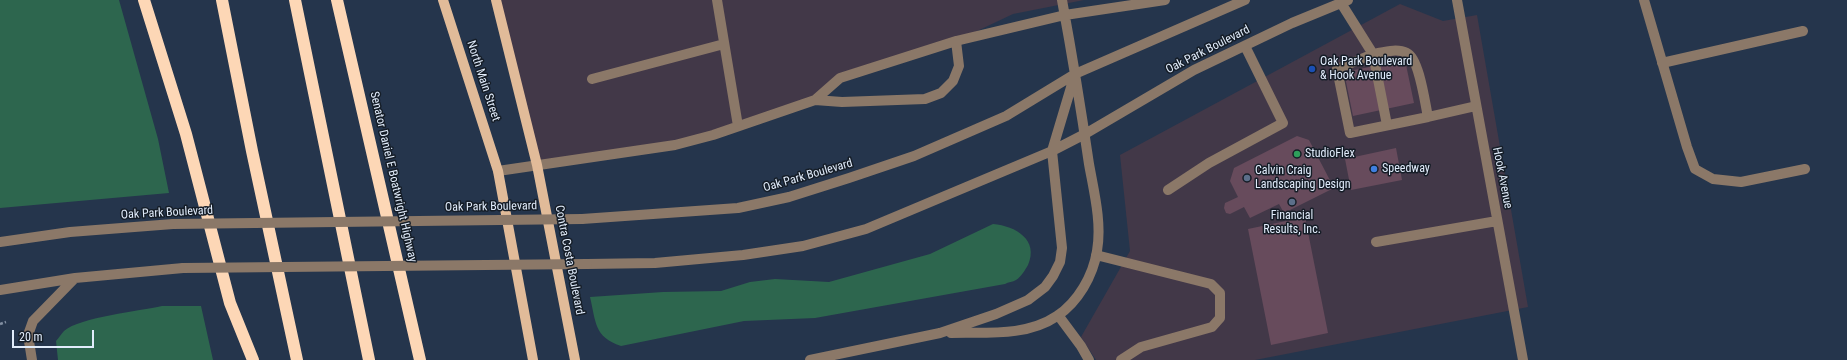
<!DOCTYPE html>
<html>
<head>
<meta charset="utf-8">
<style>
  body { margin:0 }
  #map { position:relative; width:1847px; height:360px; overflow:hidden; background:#25354c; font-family:"Roboto Condensed",sans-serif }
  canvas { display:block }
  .scale { position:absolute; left:12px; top:330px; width:82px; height:18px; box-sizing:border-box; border:2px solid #e1ecfb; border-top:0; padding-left:5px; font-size:12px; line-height:14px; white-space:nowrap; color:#e1ecfb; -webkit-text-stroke:3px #151d27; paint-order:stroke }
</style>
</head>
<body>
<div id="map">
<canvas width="1847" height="360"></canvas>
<div class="scale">20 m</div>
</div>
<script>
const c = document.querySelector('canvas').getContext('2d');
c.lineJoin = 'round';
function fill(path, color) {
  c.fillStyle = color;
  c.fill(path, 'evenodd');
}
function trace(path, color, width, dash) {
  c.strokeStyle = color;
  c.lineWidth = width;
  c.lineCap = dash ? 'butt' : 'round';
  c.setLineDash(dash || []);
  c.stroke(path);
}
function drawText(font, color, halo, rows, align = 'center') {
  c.font = font + ' "Roboto Condensed",sans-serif';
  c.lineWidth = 3;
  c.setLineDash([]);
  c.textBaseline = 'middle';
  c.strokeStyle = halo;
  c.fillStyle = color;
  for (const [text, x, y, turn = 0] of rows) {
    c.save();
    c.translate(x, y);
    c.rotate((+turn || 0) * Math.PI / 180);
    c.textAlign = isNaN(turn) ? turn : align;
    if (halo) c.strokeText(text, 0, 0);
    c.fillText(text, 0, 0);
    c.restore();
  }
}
const commercial = new Path2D(`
  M496 0H1084L1013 14 956 41 840 78 815 100 713 135 537 165Z
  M1400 4 1443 21 1477 15 1528 307 1255 360H1096L1081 337 1130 251 1120 155Z`);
const green = new Path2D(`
  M0 0H119L158 139 169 193 0 208Z
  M993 224C1016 226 1039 240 1028 265 1025 270 1021 277 1016 280 1013 282 1008 282 1005 284L815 318 744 321 621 346C594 337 596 322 590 297L663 292 721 291 750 282 775 279 829 282 930 254Z
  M162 306H201L213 360H58L56 341C59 338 61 334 64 331 80 317 140 311 162 306Z`);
const building = new Path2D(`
  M1405 60 1414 103 1353 116 1344 72Z
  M1297 136 1309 140 1334 188 1284 213 1279 204 1250 218 1244 207 1230 214 1226 213 1224 208 1225 203 1238 197 1230 181 1234 168Z
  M1396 148 1402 180 1351 190 1345 159Z
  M1305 217 1328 333 1271 345 1248 229Z`);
const path = new Path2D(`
  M0 324 6 322`);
const minor = new Path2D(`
  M717 0 738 126
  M1457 0 1523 360
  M1644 0 1687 147 1695 169 1713 179 1741 182 1805 169
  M1341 3 1373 54C1384 52 1397 48 1407 53 1419 58 1425 103 1428 117L1476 106
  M1662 63 1803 31
  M592 79 724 44
  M815 100 842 102 925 99 941 93 953 81 959 66 956 41
  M1387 125 1373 54 1337 69 1350 133 1428 117
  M498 171 675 145 713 135 815 100 840 78 956 41 1065 15 1165 0
  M1168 190 1209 163 1283 123 1245 46
  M582 219 738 208 789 197 849 178 914 156 1006 116 1075 74 1245 0
  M0 242 70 232 173 224
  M1376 242 1497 221
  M1096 255 1211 284 1220 293V318L1212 327 1141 347 1121 360
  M587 264 655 263 743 255 803 246 866 229 1052 151 1085 134 1194 70 1292 23 1348 0
  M0 290 75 278 183 268
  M1058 315 1081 346 1089 360
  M951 333C985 332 1026 337 1057 316 1078 302 1093 276 1097 251 1102 223 1094 192 1089 164 1081 109 1072 54 1062 0
  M32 360 28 335 33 321 75 278
  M810 360 940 333 996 314 1028 300 1045 287 1053 276 1060 262 1062 248 1052 151 1075 74`);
const major = new Path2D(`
  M443 0 498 171 533 360
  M496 0 537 165 575 360`);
const highway = new Path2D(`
  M144 0 186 134 230 303 253 360
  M222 0 252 151 297 360
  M295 0 369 360
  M337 0 420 360`);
const minorBridge = new Path2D(`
  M173 224 582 219
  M183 268 587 264`);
const markers = [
  [1312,69,4,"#1a4fb4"],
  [1297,154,4,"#2e9e5b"],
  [1374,169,4,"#3f7fe0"],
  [1247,178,4,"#5c6f8a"],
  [1292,202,4,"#5c6f8a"]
];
const streetNames = [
  ["Oak Park Boulevard",1208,50,-27],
  ["North Main Street",483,81,72],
  ["Oak Park Boulevard",808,176,-16],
  ["Senator Daniel E Boatwright Highway",393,177,77],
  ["Hook Avenue",1502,178,79],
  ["Oak Park Boulevard",491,207,-1],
  ["Oak Park Boulevard",167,213,-3],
  ["Contra Costa Boulevard",569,260,79]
];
const poiNames = [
  ["Oak Park Boulevard",1320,62],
  ["& Hook Avenue",1320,76],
  ["StudioFlex",1305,154],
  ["Speedway",1382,169],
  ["Calvin Craig",1255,171],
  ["Landscaping Design",1255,185],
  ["Financial",1292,216,"center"],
  ["Results, Inc.",1292,230,"center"]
];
fill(commercial, '#423848');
fill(green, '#2d664e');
fill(building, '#674b5c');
trace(path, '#828fa2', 2.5, [3, 2]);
trace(minor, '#8b7868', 10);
trace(major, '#e1bb99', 10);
trace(highway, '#fdd7b6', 12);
trace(minorBridge, '#8b7868', 10);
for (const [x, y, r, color] of markers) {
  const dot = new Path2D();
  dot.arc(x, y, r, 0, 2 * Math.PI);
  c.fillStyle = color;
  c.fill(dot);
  trace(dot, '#151d27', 1.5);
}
drawText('12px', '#e1ecfb', '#151d27', streetNames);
drawText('12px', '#e1ecfb', '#151d27', poiNames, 'left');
</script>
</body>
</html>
